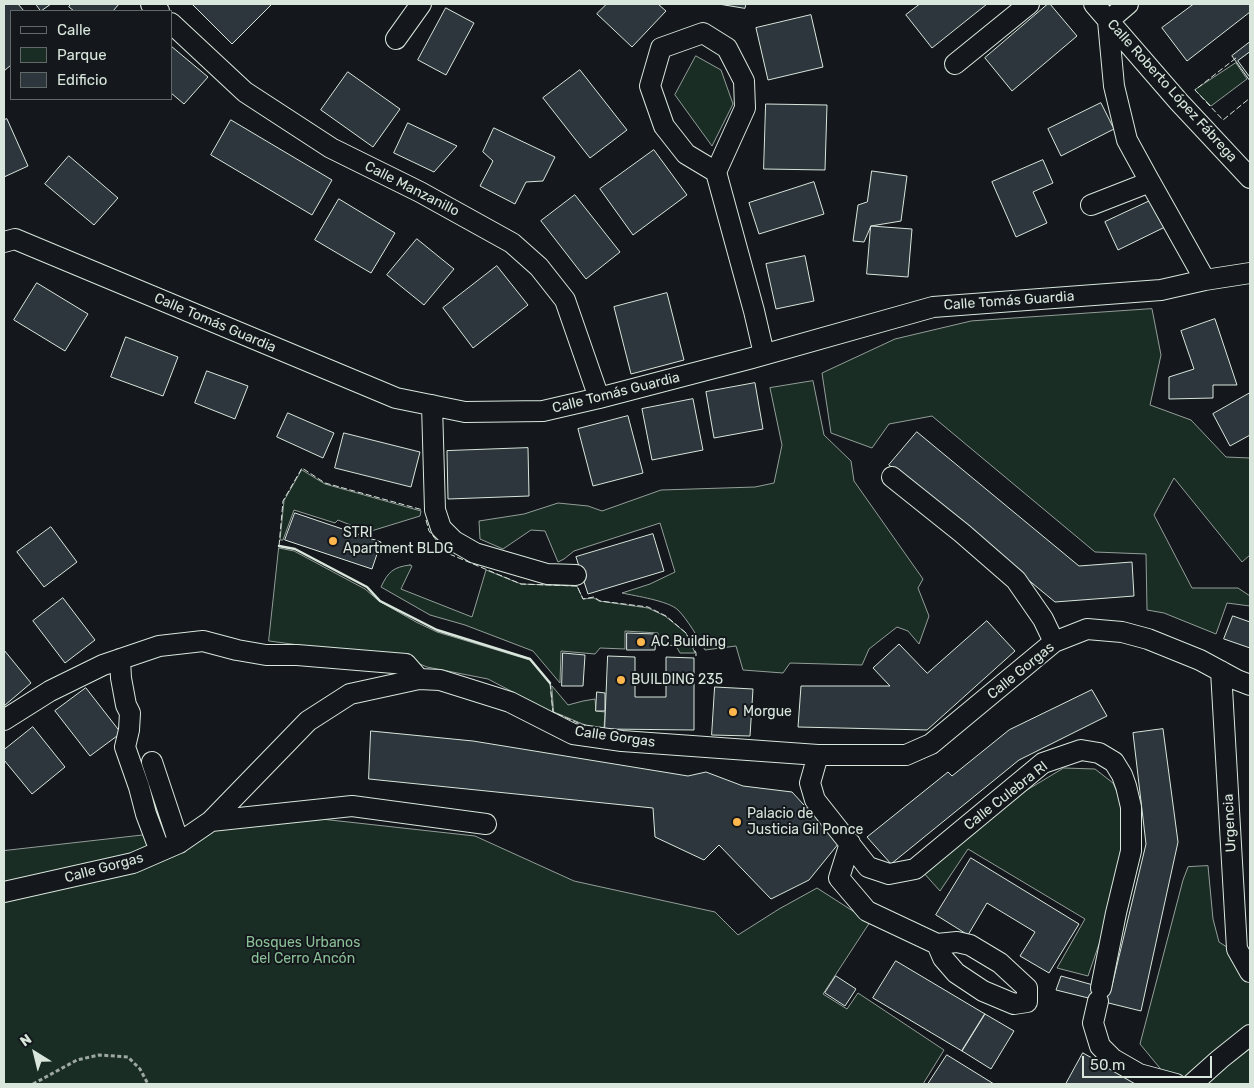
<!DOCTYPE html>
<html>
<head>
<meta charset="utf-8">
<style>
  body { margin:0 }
  #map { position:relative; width:1254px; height:1088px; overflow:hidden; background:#14181c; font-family:Rubik,sans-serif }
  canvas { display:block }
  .frame { position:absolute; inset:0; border:5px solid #d8e6dc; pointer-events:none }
  .legend { position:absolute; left:10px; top:10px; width:162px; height:90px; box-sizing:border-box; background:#14181c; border:1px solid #626a69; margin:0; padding:6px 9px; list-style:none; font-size:15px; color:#d8e6dc }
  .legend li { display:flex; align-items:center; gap:10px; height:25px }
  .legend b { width:25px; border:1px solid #626a69 }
  .north { position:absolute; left:10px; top:1028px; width:50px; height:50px; -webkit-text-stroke:4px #14181c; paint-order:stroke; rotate:324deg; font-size:14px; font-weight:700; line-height:20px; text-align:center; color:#d8e6dc }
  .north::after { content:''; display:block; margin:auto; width:18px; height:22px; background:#d8e6dc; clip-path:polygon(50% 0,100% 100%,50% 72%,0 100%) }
  .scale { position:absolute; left:1082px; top:1056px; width:130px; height:22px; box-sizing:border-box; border:2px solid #d8e6dc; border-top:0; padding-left:6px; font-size:15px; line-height:18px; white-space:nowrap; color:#d8e6dc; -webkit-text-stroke:4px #14181c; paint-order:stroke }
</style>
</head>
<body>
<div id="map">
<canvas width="1254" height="1088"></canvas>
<div class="frame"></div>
<ul class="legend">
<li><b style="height:6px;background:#14181c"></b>Calle</li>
<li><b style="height:14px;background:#1a2d24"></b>Parque</li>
<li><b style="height:14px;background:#2c363c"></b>Edificio</li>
</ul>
<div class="north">N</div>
<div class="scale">50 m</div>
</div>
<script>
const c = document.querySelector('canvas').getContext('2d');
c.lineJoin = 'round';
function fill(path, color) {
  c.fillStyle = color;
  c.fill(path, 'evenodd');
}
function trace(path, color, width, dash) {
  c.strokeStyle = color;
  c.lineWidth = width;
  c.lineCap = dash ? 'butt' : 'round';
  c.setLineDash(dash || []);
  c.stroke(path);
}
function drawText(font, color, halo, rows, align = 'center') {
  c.font = font + ' Rubik,sans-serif';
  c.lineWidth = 4;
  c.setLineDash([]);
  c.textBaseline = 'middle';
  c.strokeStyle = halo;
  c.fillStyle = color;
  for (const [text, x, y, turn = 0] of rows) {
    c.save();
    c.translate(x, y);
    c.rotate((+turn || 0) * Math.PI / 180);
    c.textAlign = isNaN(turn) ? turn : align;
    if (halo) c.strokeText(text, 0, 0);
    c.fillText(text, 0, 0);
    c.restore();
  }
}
const green = new Path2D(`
  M696 56 721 70 733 104 712 146 675 95Z
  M1236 63 1247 79 1211 106 1195 90Z
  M1152 309 1161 355 1150 405 1191 420 1226 457 1250 458V555L1242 562 1174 478 1154 515 1192 588H1238L1250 596V606L1227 603 1216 634 1164 613 1147 610 1146 554 1095 552 932 416 889 424 872 448 831 433 822 373 895 339 971 321Z
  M813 381 824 435 851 461 854 481 923 579 918 588 929 616 919 644 908 631 897 627 869 649 862 665 790 663 783 673 743 670 736 646 705 650C698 638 688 620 678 610 669 601 636 596 622 593L650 584 675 572 660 523 574 551 564 559 558 562 545 531 531 530 503 549 480 539 479 521 524 514 558 503 588 506 602 511 661 490 755 487 774 483 782 445 770 388Z
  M302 470 325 484 421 511 420 516 368 532 338 520 335 523 294 510 283 540H280L284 501Z
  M279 548 294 551 365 589 379 601 416 622 437 632 530 660 550 683 553 713 488 679 427 667 410 660 269 641Z
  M410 565 412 566 401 589 472 617 486 570 521 584 577 586 583 599 594 598 599 601 648 608 665 616 686 633 695 653H680L676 646 659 644 658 633 625 631V649L600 648 595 654 561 651 560 683 533 651 465 625 430 615 381 587C388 572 393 567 410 565Z
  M552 686 568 705 583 701 595 699 596 711 605 712 604 728 590 727 554 712Z
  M1064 768 1095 769 1113 783 1121 801 1127 832 1119 886 1088 976 1057 968 1085 919 968 849 940 891 922 871 1012 799Z
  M303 817 475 836 574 881 715 912 738 935 779 909 817 888 870 922 823 994 847 1009 858 993 944 1050 923 1084H4V851Z
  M1208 866 1213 919 1219 942 1233 951 1250 954V1084H1173L1140 1044 1183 880 1188 867Z`);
const building = new Path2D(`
  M4 4H18L24 11H11V65L4 71Z
  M36 4H51L41 11Z
  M71 4H119L113 11H74L69 7Z
  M194 4H272L232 44 193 5Z
  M607 4H658L666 11 632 47 597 14Z
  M719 4H746L745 8Z
  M920 4H987L932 48 906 15Z
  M1048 4H1050L1077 36 1012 91 985 58Z
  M1194 4H1250V12L1187 61 1162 28Z
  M446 8 474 23 446 75 418 60Z
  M811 15 823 67 768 80 756 28Z
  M1250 42V81L1232 56Z
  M171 46 208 77 184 104 171 93Z
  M1250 52V75L1249 76 1238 61Z
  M580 70 627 130 590 158 543 98Z
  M348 72 400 109 373 147 321 110Z
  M1101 103 1114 129 1061 156 1048 129Z
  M766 104 827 105 825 170 764 169Z
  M7 119 28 166 4 177V120Z
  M231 120 332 180 312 215 211 155Z
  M408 123 457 146 434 172 394 153Z
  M494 128 555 157 543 181 526 182 515 204 480 186 493 161 483 152Z
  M654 150 687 195 633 235 600 189Z
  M69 156 118 198 94 225 45 184Z
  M1043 160 1053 183 1033 192 1047 223 1016 237 992 182Z
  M872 171 907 176 901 221 871 226 864 242 853 241 858 205 867 202Z
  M814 182 824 214 759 234 749 203Z
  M575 195 620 252 586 279 541 221Z
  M339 199 395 233 371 273 315 240Z
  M1152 200 1165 227 1118 250 1105 222Z
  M871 226 912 229 908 277 867 274Z
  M417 239 454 269 424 305 387 275Z
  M805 256 814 301 776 309 766 264Z
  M497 266 528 305 473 348 443 308Z
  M37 283 88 314 65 351 14 320Z
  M667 293 684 360 631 374 614 307Z
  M1215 319 1237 385H1213V398L1169 399V377L1194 369 1181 331Z
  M126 337 178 357 163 396 111 377Z
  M207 371 248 386 235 419 195 403Z
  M755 383 763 429 714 438 706 392Z
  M1250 393V435L1230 446 1213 414Z
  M693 399 703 450 652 460 642 409Z
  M288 413 334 433 323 458 277 437Z
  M628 416 643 473 593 486 578 429Z
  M917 432 1079 566 1132 562 1134 596 1055 602 889 465Z
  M344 433 420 452 411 487 335 468Z
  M528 448 529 496 448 499 447 451Z
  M295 513 381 542 372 569 285 540Z
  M51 527 77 562 44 587 17 552Z
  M653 534 664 571 588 594 576 557Z
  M63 598 95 640 65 663 33 621Z
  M1233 616 1250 622V648L1224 639Z
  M987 621 1015 651 927 730 798 727 801 686H890L873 668 899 644 927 673Z
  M627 633 656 634 655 650H627Z
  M4 650 31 683 4 706Z
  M563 653 585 655 583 686H562Z
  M608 656 635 657V697H666V657L694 658V730L605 729Z
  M715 687 753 689 750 736 712 735Z
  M86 688 121 733 90 756 55 711Z
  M1092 690 1107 716 1019 760 891 864 867 837 948 772 952 776 1009 730Z
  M597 692 605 693V711H596Z
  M33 727 65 767 32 794 4 760V750Z
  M1163 729 1178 842 1141 1011 1056 990 1061 976 1111 990 1146 844 1133 733Z
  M371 731 473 741 688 776 706 772 743 786 792 792 839 843 809 880 771 899 719 845 704 860 655 837 653 808 369 779Z
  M971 858 1079 924 1049 973 1020 956 1035 932 987 903 968 935 936 915Z
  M896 961 985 1014 962 1051 873 998Z
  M836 976 856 989 845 1006 825 993Z
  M985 1014 1014 1031 991 1069 962 1051Z
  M1083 1053 1139 1084H1066Z
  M947 1055 994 1084H928Z`);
const path = new Path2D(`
  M33 1084 77 1060 99 1055 128 1057 140 1069 148 1084`);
const minor = new Path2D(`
  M151 4 159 11
  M1094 4 1179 102 1250 178
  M171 23 245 92 331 148 420 192 512 243 539 267 565 300 599 398
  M396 39 421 4
  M955 64 1029 4
  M716 172 745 108 744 81 727 48 703 33 661 48 650 86 664 126 686 154 716 172 754 311 764 354
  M1150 182 1205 280
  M1091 205 1150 182 1127 140 1114 86 1108 21 1128 4
  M4 242 15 239 396 398 465 412 543 411 599 398 752 358 933 307 1161 290 1205 280 1250 273
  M432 405 435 510 441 528 454 541 475 553 547 574 576 575
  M892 477 962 533 1016 580 1043 619 1054 642
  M120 659 121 678 126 705 130 713 129 730 125 747 139 787 146 814 160 851
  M1221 671 1237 949 1250 972
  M4 720 50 691 103 665 159 646 203 641 237 650 266 655H297L406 664 419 679
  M818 755 810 783 815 800 868 867 889 874 915 869 1043 763 1081 750 1099 753 1114 762 1122 775 1126 786 1131 807V851L1116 913 1101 988
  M152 762 179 843
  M211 821 352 806 486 824
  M850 843 839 878 867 911 937 944 957 942 970 945 1000 963 1027 988V1002L1014 1004 983 991 956 973 943 958 937 944
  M4 892 133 863 179 843 211 821 308 721 350 694 419 679 440 680 510 702 573 734 622 741 818 755H906L931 744 1054 642 1087 629 1122 632 1148 639 1200 660 1237 680 1250 685
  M1098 1001 1093 1023 1100 1046 1113 1059 1139 1074 1176 1084
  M1192 1084 1220 1059 1250 1035`);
const fence = new Path2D(`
  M1236 58 1195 90 1223 120 1250 98
  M426 520 429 531 447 553 521 584 577 586 583 599 594 597 600 601 648 607 666 616 686 633 696 653V658
  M279 546 283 501 302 468 325 483 423 510
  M550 683 553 712 585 726`);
const wall = new Path2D(`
  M279 546 295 549 367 587 380 601 437 630 530 659 550 683`);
const markers = [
  [333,541,5,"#ffb74d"],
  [641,642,5,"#ffb74d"],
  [621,680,5,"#ffb74d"],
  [733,712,5,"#ffb74d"],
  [737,822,5,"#ffb74d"]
];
const streetNames = [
  ["Calle Roberto López Fábrega",1172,91,48],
  ["Calle Manzanillo",412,189,27],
  ["Calle Tomás Guardia",1009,301,-4],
  ["Calle Tomás Guardia",215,323,23],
  ["Calle Tomás Guardia",616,393,-14],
  ["Calle Gorgas",1021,671,-39],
  ["Calle Gorgas",615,737,8],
  ["Calle Culebra Rl",1006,796,-38],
  ["Urgencia",1230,823,-93],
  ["Calle Gorgas",104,868,-15]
];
const poiNames = [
  ["STRI",343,533],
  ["Apartment BLDG",343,549],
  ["AC Building",651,642],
  ["BUILDING 235",631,680],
  ["Morgue",743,712],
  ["Palacio de",747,814],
  ["Justicia Gil Ponce",747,830]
];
const parkNames = [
  ["Bosques Urbanos",303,943],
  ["del Cerro Ancón",303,959]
];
fill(green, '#1a2d24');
trace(green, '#939e99', 1);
fill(building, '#2c363c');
trace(building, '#d8e6dc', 1);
trace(minor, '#d8e6dc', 22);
trace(path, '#9da8a2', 3, [4, 2.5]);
trace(minor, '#14181c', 20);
trace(fence, '#d8e6dc', 1, [6, 2.5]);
trace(wall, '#d8e6dc', 2.5);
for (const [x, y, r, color] of markers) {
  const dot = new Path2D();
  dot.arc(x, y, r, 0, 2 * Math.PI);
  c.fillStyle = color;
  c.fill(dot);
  trace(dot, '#14181c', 2);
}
drawText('14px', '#d8e6dc', '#14181c', streetNames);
drawText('14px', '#d8e6dc', '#14181c', poiNames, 'left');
drawText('14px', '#8ac095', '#14181c', parkNames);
</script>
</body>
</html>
